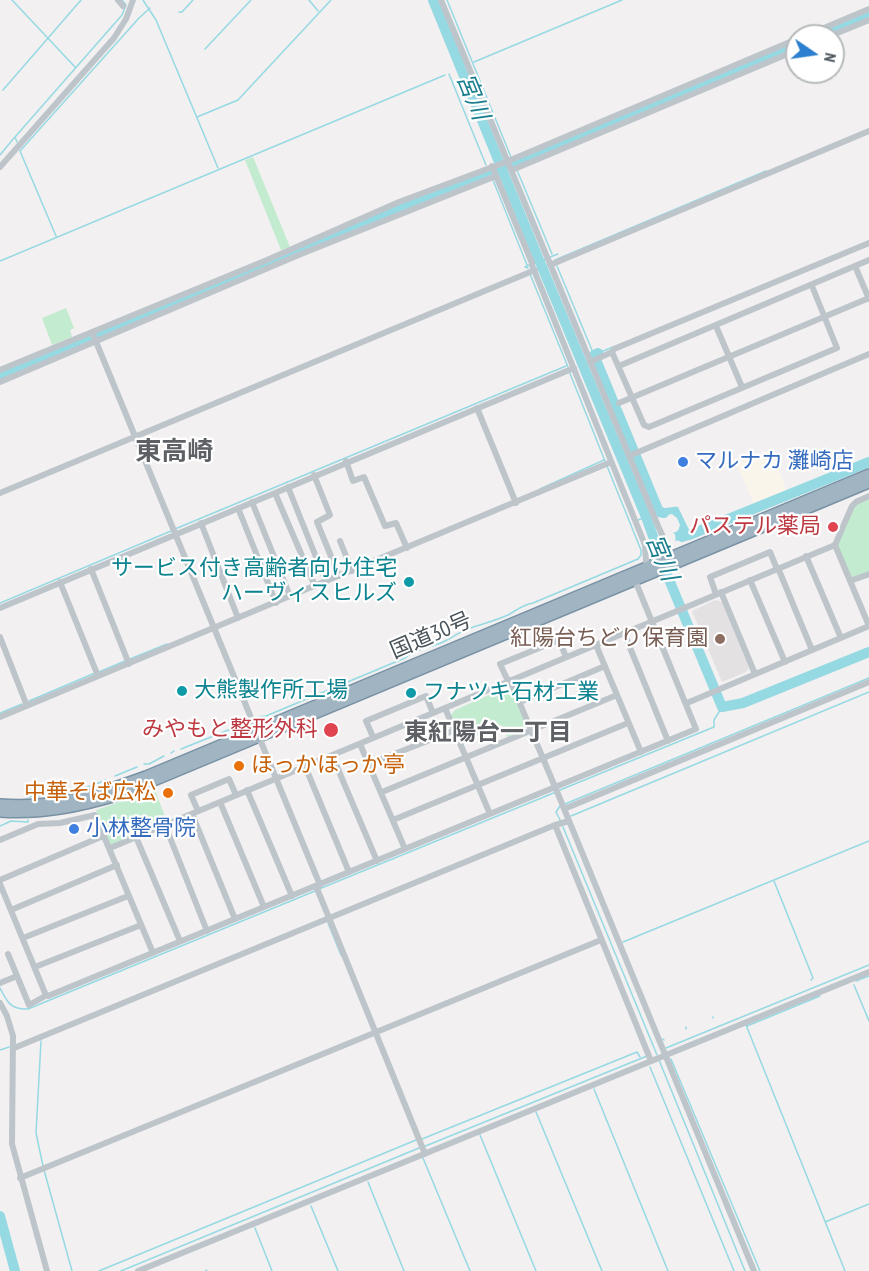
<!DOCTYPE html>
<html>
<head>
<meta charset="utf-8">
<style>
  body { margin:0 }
  #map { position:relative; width:869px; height:1271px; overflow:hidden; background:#f2f0f0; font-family:"PT Sans Narrow",sans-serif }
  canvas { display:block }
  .north { position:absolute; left:785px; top:24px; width:60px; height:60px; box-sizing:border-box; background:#fff; border:2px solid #b7bbbd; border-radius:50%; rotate:103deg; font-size:16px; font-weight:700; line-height:24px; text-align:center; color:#4a545b }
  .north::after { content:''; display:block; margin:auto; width:21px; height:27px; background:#2d80cf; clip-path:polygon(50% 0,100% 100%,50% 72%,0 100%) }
</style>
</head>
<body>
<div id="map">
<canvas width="869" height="1271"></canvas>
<div class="north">N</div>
</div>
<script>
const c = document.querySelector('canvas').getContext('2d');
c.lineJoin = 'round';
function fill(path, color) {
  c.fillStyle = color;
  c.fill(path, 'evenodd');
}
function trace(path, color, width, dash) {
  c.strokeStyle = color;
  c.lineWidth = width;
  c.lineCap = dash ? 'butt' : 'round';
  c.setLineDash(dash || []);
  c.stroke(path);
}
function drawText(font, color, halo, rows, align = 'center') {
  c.font = font + ' "PT Sans Narrow","Noto Sans JP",sans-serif';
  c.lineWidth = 4.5;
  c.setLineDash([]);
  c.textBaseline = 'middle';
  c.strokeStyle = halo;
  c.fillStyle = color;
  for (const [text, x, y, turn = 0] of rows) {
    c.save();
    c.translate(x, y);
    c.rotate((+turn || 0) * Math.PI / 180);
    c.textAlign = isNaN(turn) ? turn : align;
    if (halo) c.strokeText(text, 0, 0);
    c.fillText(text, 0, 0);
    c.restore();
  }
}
const commercial = new Path2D(`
  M771 450 788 494 755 507 737 464Z`);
const education = new Path2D(`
  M715 600 722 602 749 668 746 672 722 682 692 611Z`);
const green = new Path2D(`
  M253 157 290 247 281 250 245 160Z
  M66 308 74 328 70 330 72 337 52 345 42 318Z
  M869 499V571L852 579 838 549V542L855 504Z
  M507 687 511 689 526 726 524 730 507 737 502 725 462 742 451 715 455 710Z
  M155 790 167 822 112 844H109L96 810Z`);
const water = new Path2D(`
  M658 502C663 513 670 505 678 507L692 536 676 541 675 540 680 525 677 518 672 514 660 516 656 514 654 504Z`);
const stream = new Path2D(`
  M12 0 75 67
  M143 0 156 20 218 168
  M309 0 318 11
  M447 0 511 157
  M179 12H182L193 0
  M205 49 251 0
  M474 62 622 0
  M449 74 486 165
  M3 90 81 0
  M197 117 238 100 331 0
  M17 142 15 137 122 15 126 5 122 0
  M0 155 14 138
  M517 170 552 254
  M493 180 527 265
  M56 236 20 151 139 18 150 8
  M550 257 558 254
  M555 260 766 171
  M0 261 445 75
  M534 264 546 259
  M557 266 594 355
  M528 268 525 267 529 265
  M530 274 568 367
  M598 353 613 347
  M569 371 605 461
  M540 489 604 460
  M638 520 649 516
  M175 529 566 366
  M674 533 679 534
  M0 603 171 531
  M130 659 167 644
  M99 672 125 661
  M29 701 95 673
  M0 713 22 704
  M258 717 266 716 405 658C416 648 430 648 443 642 452 638 459 632 468 629 481 624 495 621 508 615 517 610 522 605 533 603L638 559 641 555V550L607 466
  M181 749 241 725 247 721
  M171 753 174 751
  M144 764H149L164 756
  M115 776 137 767
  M560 790 714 727V720L722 707
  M65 792 91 786 106 780
  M27 797 56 794
  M565 804 869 678
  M560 806 556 812 561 822
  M571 816 869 692
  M0 826 11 821 28 822V820
  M563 827 657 1055
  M774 881 813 978 811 980
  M319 889 556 792
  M328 923 341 955
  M623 942 869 841
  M856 981 869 976
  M854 985 869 1021
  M0 988C7 1002 11 1010 28 1009L315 891
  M713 1017V1018
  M746 1025 845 1271
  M747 1026 820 996
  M686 1027V1029
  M663 1039 664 1040
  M41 1041 36 1133 43 1166
  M666 1048 869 965
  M0 1050 9 1047
  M671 1059 760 1271
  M659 1060 745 1271
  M650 1067 734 1271
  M594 1089 668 1271
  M536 1112 602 1271
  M480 1135 536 1271
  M422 1139 637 1052 640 1057
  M423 1147 647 1056
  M423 1158 470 1271
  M44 1170 72 1271
  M368 1182 404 1271
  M311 1206 338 1271
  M825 1222 869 1204
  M255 1228 272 1271
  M206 1270 207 1271
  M99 1271 416 1140
  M121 1271 419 1148`);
const river = new Path2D(`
  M433 0 539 260
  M819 36 869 15
  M540 262 646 517 668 577 722 707 743 703 869 652
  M598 353 594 355 659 512 664 513
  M0 376C264 262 532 156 797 45
  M680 535 682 537 689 535 869 462
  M0 1216 15 1271`);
const minor = new Path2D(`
  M118 0 123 6
  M441 0 547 257
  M805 36 869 9
  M830 36 869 20
  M492 166 532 263
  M0 167 114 38 126 19 133 0
  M512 170 797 50
  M548 259 658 526 673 558
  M532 265 645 545 646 561 649 569
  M550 265 869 131
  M855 266 869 299
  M716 326 742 387
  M92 332 320 885
  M612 352 614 349 869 243
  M590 362 612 352 644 425 649 427 837 348 812 286
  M619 366 869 260
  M0 370 267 260 399 202 506 162 797 39
  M0 382 301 254 496 176
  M619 403 869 298
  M477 408 516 503
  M629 456 869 354
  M346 461 353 481 364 477 385 526 396 523 407 548
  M314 475 330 515 317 522 339 576
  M288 487 326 582
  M0 493 535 270
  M275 493 315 586
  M252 502 290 596
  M238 508 276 603
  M201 523 238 618
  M340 541 352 571
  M835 545 869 626
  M806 556 841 638
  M778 568 812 650
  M91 569 129 664
  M750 580 785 662
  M850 581 869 574
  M60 582 98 676
  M721 592 755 674
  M716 594 710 577 770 552 777 569
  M0 608 574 368
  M624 633 668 741
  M0 637 27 706
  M596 645 641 752
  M510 680 558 794 754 1271
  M508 681 500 664 559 640 566 657
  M520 702 605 666
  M687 703 869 626
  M445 708 490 814
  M0 717 611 462
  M373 737 366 721 426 696 433 713
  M360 744 405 849
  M332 755 377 861
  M369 764 455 730
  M305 766 349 872
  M247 790 292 896
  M382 792 617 695
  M220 802 264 907
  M564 809 869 682
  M198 811 191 795 229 779 236 795
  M192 814 235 919
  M393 820 628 723
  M165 825 207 931
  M555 825 651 1061
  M136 837 180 941
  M0 840 38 824 60 823 95 815 153 953
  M110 848 835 545 852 506 856 502 869 496
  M0 880 103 836
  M0 884 45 993 48 996 696 729 634 578
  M316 886 425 1154
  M11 910 117 865
  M23 938 128 896
  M8 954 29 1005 47 995
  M35 967 141 925
  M0 983 17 976
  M0 1003 7 1016 13 1036 12 1144 47 1271
  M14 1048 555 825 569 821
  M20 1178 601 940
  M138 1271 869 972`);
const trunk = new Path2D(`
  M0 804C56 808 94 795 146 776L869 474
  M0 812C41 815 80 807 120 795L869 483`);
const markers = [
  [683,462,6,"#3f7fe0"],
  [833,527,6,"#e0444e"],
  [409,582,6,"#0f9aa8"],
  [720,639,6,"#8d6e63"],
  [182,691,6,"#0f9aa8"],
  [411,693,6,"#0f9aa8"],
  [331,730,8,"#e0444e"],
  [239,766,6,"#e8710a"],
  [168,793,6,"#e8710a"],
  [74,829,6,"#3f7fe0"]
];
const shopNames = [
  ["マルナカ 灘崎店",695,462],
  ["小林整骨院",86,829]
];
const healthNames = [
  ["パステル薬局",821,527],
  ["みやもと整形外科",318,730]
];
const cultureNames = [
  ["サービス付き高齢者向け住宅",397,569,"right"],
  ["ハーヴィスヒルズ",397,594,"right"],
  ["大熊製作所工場",194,691],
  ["フナツキ石材工業",423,693]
];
const streetNames = [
  ["国道30号",431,636,-23]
];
const educationNames = [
  ["紅陽台ちどり保育園",708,639]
];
const foodNames = [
  ["ほっかほっか亭",251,766],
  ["中華そば広松",156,793,"right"]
];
const waterNames = [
  ["宮川",472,97,68],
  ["宮川",661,558,68]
];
const neighbourhoodNames = [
  ["東紅陽台一丁目",488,733]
];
const quarterNames = [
  ["東高崎",174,453]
];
fill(commercial, '#faf5eb');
fill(education, '#e3e1e1');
fill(green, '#c3ebcf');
fill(water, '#95d9e3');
trace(stream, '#95d9e3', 1.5);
trace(river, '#95d9e3', 10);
trace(trunk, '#7891a5', 12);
trace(minor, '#bdc5cb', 6);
trace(trunk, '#a0b4c2', 9);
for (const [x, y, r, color] of markers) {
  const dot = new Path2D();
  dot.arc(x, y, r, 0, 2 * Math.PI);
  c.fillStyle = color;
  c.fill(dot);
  trace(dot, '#fff', 2);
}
drawText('22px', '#366cbe', '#fff', shopNames, 'left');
drawText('22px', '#be3a42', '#fff', healthNames, 'right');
drawText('22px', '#0d838f', '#fff', cultureNames, 'left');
drawText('22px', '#4a545b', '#fff', streetNames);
drawText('22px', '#785e54', '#fff', educationNames, 'right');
drawText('22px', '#c56008', '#fff', foodNames, 'left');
drawText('italic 24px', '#1b7f8e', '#fff', waterNames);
drawText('bold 24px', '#5d6064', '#fff', neighbourhoodNames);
drawText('bold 26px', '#5d6064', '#fff', quarterNames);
</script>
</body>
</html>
